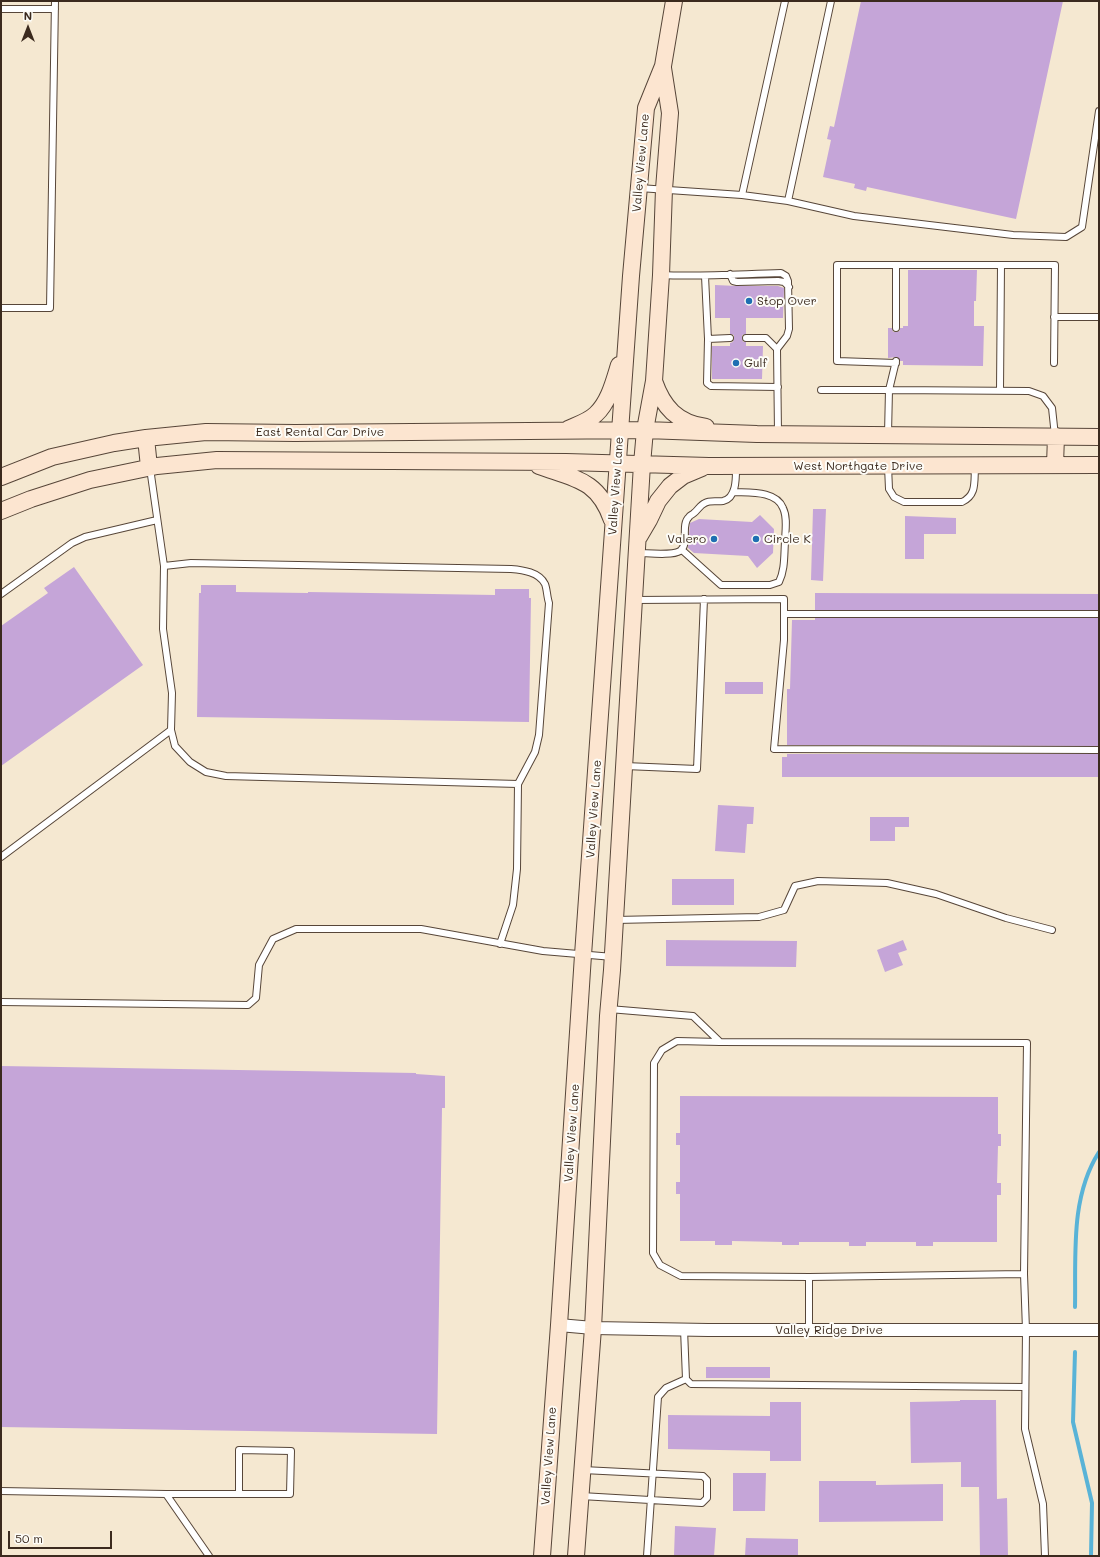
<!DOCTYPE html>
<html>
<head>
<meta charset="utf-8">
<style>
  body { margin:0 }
  #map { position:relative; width:1100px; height:1557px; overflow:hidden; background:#f5e8d1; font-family:Mali,sans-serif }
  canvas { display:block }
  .frame { position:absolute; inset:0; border:2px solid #3b2a1e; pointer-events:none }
  .north { position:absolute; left:8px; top:8px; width:40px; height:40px; -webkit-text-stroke:3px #fdfcf7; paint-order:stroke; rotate:0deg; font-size:11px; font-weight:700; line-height:16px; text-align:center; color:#3b2a1e }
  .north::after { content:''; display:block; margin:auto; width:14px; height:18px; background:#3b2a1e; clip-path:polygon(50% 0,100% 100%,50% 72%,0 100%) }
  .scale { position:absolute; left:8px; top:1531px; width:104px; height:18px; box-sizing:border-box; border:2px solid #3b2a1e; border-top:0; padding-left:5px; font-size:12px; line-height:14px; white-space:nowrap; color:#3b2a1e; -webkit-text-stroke:3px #fdfcf7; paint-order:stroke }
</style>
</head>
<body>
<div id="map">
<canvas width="1100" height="1557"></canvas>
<div class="frame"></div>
<div class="north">N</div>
<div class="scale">50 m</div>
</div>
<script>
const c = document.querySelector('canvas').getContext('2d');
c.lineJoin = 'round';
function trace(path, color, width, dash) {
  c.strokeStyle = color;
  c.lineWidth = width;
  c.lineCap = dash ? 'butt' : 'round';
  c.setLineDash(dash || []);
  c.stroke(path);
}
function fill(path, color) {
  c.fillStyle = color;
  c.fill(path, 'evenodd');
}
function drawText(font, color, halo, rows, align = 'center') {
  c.font = font + ' Mali,sans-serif';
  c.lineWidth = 4;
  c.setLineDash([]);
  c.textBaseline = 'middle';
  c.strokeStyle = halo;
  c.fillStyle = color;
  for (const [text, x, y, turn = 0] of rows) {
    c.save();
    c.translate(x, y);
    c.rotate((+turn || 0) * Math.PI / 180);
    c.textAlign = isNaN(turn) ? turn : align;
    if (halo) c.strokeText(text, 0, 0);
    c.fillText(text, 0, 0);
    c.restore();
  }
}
const stream = new Path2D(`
  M1075 1307C1076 1256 1070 1197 1099 1152
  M1075 1352 1073 1422 1092 1503 1091 1556`);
const building = new Path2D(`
  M861 1H1063L1016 219 867 187 866 191 854 188 855 184 823 177 831 140 827 139 830 126 834 127Z
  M908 270H977L976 301H974V326H984L983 366 903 365V361H900L897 357 888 358V328H892L893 332H896L900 331V328H903V326H908Z
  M715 285 737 286H778L784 288 783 318H746V334L742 335V338L743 342H746V346H763L762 379H712V346H730V343L733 342 734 338V335L730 334V318H715Z
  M813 509H826L823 581 811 580Z
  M760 515 774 529 773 553 757 568 748 556 694 553 688 548 690 523 699 519 752 522Z
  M905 516 956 518V534H924V559H905Z
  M74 567 143 665 1 766V626L48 593 44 588Z
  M201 585H236V592L308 593V592L495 595V589H529V598H531L529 722 197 717 199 593H201Z
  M815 593 1099 594V610H815Z
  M815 618H1099V746L787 745V689H790L792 620H815Z
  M725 682H763V694H725Z
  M787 754H1099V777H782V757H787Z
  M718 805 754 807 753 824H747L745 853 715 851Z
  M870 817H909V827H895V841H870Z
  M672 879H734V905H672Z
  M666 940 797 941 796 967 666 966Z
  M903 940 907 950 898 953 903 965 885 972 877 950Z
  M1 1066 416 1073V1074L445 1076V1108H442L437 1434 1 1427Z
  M680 1096 998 1097V1134H1001V1146H998L997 1183H1001V1195H997V1242H933V1246H916V1242H866V1246H849V1242H799V1245H782V1242L732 1241V1245H715V1241H680V1194H676V1182H680V1145H676V1133H680Z
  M706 1367H770V1378H706Z
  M960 1400H996L997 1499 1007 1498 1008 1556H980L979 1487H961V1462L911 1463 910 1402 960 1401Z
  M770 1402H801V1461H770V1451L668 1449V1415L770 1416Z
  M733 1473H766L765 1511H733Z
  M819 1481H876V1485L943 1484V1521L819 1522Z
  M675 1526 716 1528 714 1556H674Z
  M746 1538 798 1539V1556H745Z`);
const lane = new Path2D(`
  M1 9H55
  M639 188 742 195 788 201 854 216 1013 235 1066 237 1082 227 1099 111
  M742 195 785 1
  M788 201 831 1
  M896 265H1001L1000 390
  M1001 265H1055L1054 363
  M730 274 733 281 737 282 778 281 784 282 789 287
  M661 275C701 277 741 274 781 273L786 276 788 281 789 329 787 336 777 349 778 433
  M705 276 708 339 707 383 711 386 778 387
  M1 308H50L55 1
  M1054 317H1099
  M896 328V265H837V361L896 363
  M746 338H766L777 349
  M708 339 730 338
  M821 390H889L896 361
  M888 434 889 390 1029 391 1043 396 1052 408 1055 436
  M888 466 889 489 894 497 904 502H962C977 495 974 482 975 467
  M682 550 721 585H770L779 582C785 570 784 556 785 542 785 532 788 518 783 508 776 490 748 493 733 492
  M637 553C647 553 672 556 680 551 690 544 680 525 689 517 690 515 692 515 694 513 698 510 700 505 705 503 710 500 717 502 723 501 737 498 736 477 736 466
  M164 566 191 563 511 569C523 570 539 572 545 584 547 589 547 597 549 603L539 735 535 752 518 784
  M1 594 72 543 85 537 157 520
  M634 600 784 599V640L774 749 1099 750
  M784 614H1099
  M171 730 175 746 190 762 206 772 226 776 518 784 517 869 513 905 500 944
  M625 766 697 769 704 599
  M1 857 171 730 172 693 163 629 164 566 150 468
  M615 920 759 917 784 910 795 886 818 881 887 883 936 894 1006 918 1052 930
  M1 1002 248 1005 256 998 259 965 273 939 296 929H421L543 951 613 957
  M609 1009 693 1016 720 1042 1027 1043 1024 1274 1026 1330 1025 1429 1043 1504 1045 1556
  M720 1042 677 1041 662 1050 654 1063 653 1253 660 1265 681 1276 809 1277 1024 1274
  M809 1330V1277
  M686 1379 691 1384 1025 1387
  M1 1491 166 1494 209 1556
  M166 1494H290L291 1451 239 1450V1494
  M581 1496 702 1503 707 1498V1480L703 1476 583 1470
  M647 1556 658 1397 666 1388 686 1379 684 1329`);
const street = new Path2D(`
  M559 1325 593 1328 708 1330H1099`);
const secondary = new Path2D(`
  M654 381C663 407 677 423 706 427
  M568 429C577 425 589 421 596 414 609 402 614 381 619 365
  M146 438 149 467
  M1055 465 1056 436
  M539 466C576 479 598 480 612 520
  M1 477 52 457 114 443 146 438 206 432 295 433 645 430 757 434 1099 437
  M1 511 31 499 90 480 157 466 217 460 566 462 709 466 1099 465
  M639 537 649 520 658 501 670 486 683 476 702 468
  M542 1556 559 1325 583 955 631 276 646 108 663 66 674 1
  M576 1556 593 1328 608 1016 612 970 642 464 645 430 654 381 661 275 664 189 670 113 663 68`);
const markers = [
  [749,301,4,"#1f6fb2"],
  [736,363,4,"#1f6fb2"],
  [714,539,4,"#1f6fb2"],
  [756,539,4,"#1f6fb2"]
];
const streetNames = [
  ["Valley View Lane",641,163,-85],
  ["East Rental Car Drive",320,432],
  ["West Northgate Drive",858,466],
  ["Valley View Lane",616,486,-86],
  ["Valley View Lane",594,809,-86],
  ["Valley View Lane",572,1133,-86],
  ["Valley Ridge Drive",829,1330],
  ["Valley View Lane",549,1456,-86]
];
const poiNames = [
  ["Stop Over",757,301],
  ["Gulf",744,363],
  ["Valero",706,539,"right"],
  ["Circle K",764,539]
];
trace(stream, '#59b3d7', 4);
fill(building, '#c5a5d8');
trace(lane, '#574639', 8);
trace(street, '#574639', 14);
trace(secondary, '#574639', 18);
trace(lane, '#fff', 6);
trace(street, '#fff', 12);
trace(secondary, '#fce5d0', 16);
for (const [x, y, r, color] of markers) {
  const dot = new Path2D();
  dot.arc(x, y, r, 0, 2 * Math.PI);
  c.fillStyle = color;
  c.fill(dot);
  trace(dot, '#fdfcf7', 1.5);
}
drawText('12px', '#3b2a1e', '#fdfcf7', streetNames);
drawText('12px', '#3b2a1e', '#fdfcf7', poiNames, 'left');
</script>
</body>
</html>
